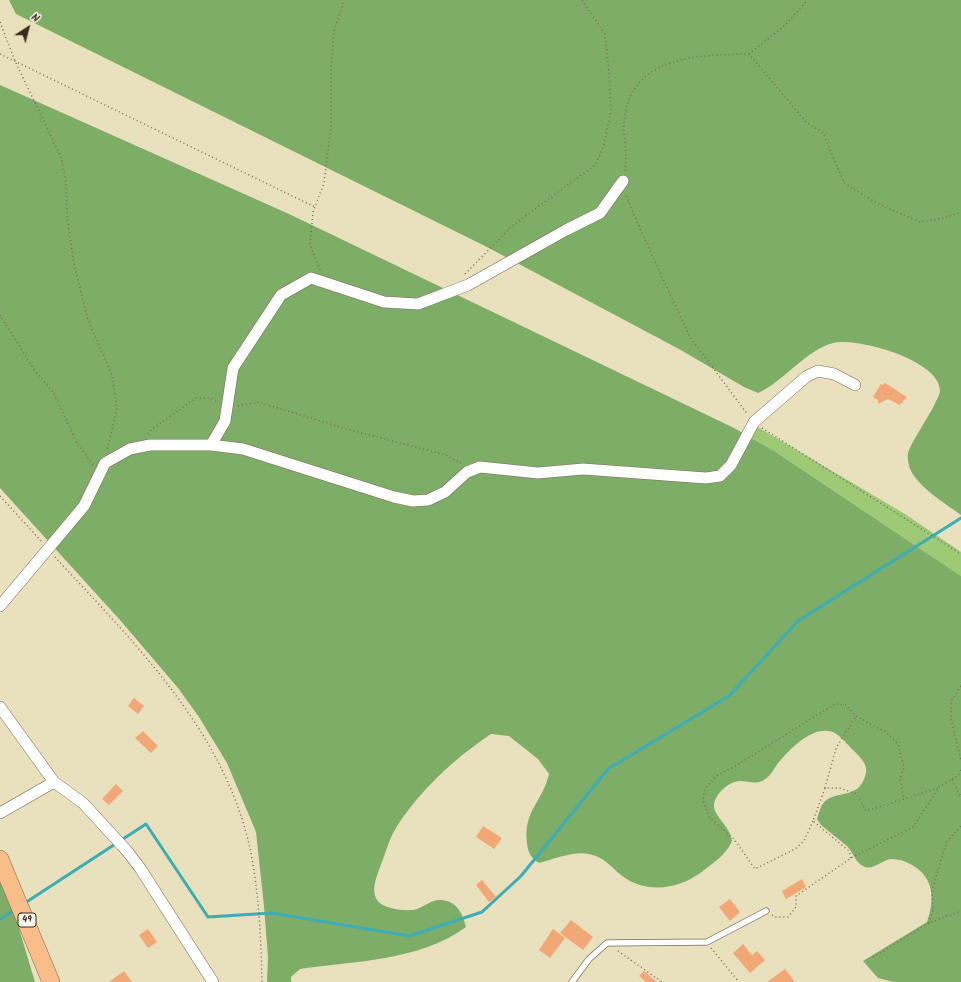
<!DOCTYPE html>
<html>
<head>
<meta charset="utf-8">
<style>
  body { margin:0 }
  #map { position:relative; width:961px; height:982px; overflow:hidden; background:#e9e0bd; font-family:Kalam,sans-serif }
  canvas { display:block }
  .north { position:absolute; left:8px; top:8px; width:40px; height:40px; -webkit-text-stroke:3px #fbf7ec; paint-order:stroke; rotate:36deg; font-size:11px; font-weight:700; line-height:16px; text-align:center; color:#3b2a1e }
  .north::after { content:''; display:block; margin:auto; width:14px; height:18px; background:#3b2a1e; clip-path:polygon(50% 0,100% 100%,50% 72%,0 100%) }
</style>
</head>
<body>
<div id="map">
<canvas width="961" height="982"></canvas>
<div class="north">N</div>
</div>
<script>
const c = document.querySelector('canvas').getContext('2d');
c.lineJoin = 'round';
function fill(path, color) {
  c.fillStyle = color;
  c.fill(path, 'evenodd');
}
function trace(path, color, width, dash) {
  c.strokeStyle = color;
  c.lineWidth = width;
  c.lineCap = dash ? 'butt' : 'round';
  c.setLineDash(dash || []);
  c.stroke(path);
}
function drawText(font, color, halo, rows, align = 'center') {
  c.font = font + ' Kalam,sans-serif';
  c.lineWidth = 3;
  c.setLineDash([]);
  c.textBaseline = 'middle';
  c.strokeStyle = halo;
  c.fillStyle = color;
  for (const [text, x, y, turn = 0] of rows) {
    c.save();
    c.translate(x, y);
    c.rotate((+turn || 0) * Math.PI / 180);
    c.textAlign = isNaN(turn) ? turn : align;
    if (halo) c.strokeText(text, 0, 0);
    c.fillText(text, 0, 0);
    c.restore();
  }
}
const green = new Path2D(`
  M756 426 905 514 961 552V576L774 451 748 436Z`);
const forest = new Path2D(`
  M9 0H961V515C945 503 919 488 910 469 909 466 907 457 908 454 909 445 931 414 936 401 938 398 940 393 940 390 939 360 857 337 833 343 806 350 783 382 758 393L744 387 679 349 485 246 16 14Z
  M0 85 289 214 734 428 774 451 961 576V982H894L878 978 863 961 927 922C935 900 934 877 912 865 906 861 899 859 891 859 883 860 873 870 865 867 855 863 854 853 847 846L821 825 817 819C818 815 820 809 822 805 834 787 859 803 866 773 868 764 859 756 853 750 848 745 840 735 833 732 813 725 791 748 779 762 774 768 771 776 764 780 755 785 749 781 740 781 731 781 720 790 716 798 709 811 722 819 728 830 730 833 731 837 732 841 726 855 714 862 703 871 680 889 646 895 621 875 610 866 604 857 589 854 573 851 555 859 539 863 531 858 528 853 527 843 523 811 543 801 549 774L538 759 509 736 491 734C455 758 419 791 396 828 389 839 385 855 380 867 376 878 369 895 381 904 389 909 407 912 417 909 423 907 432 900 439 900 456 899 463 914 466 927 420 961 355 961 300 969L291 977V982H267L268 957 264 906 256 832 227 763 199 717 178 688 120 620 0 488Z
  M0 881 14 912 35 982H0Z`);
const stream = new Path2D(`
  M28 901 146 824 208 917 272 913 409 936 482 912 521 876 608 769 729 696 798 621 961 518
  M0 919 14 910`);
const building = new Path2D(`
  M885 383 907 397 900 405 888 399 878 404V400L873 397 881 384 883 385Z
  M134 698 144 706 138 714 128 706Z
  M143 731 158 746 151 753 135 738Z
  M116 784 123 791 109 805 102 799Z
  M483 826 502 838 494 849 476 837Z
  M802 879 806 887 786 899 782 891Z
  M482 880 496 897 489 902 476 885Z
  M730 899 740 912 730 921 719 907Z
  M571 920 593 937 583 950 560 933Z
  M148 929 157 942 148 948 139 935Z
  M553 929 565 938 550 958 539 950Z
  M743 944 752 955 757 951 765 960 750 973 733 953Z
  M785 969 795 982H767Z
  M124 971 132 982H109Z
  M644 971 657 982H646L639 976Z`);
const path = new Path2D(`
  M0 22 15 61 61 157 66 182 67 215 74 264 88 320 112 375 117 409 107 450
  M0 54 315 207
  M749 54 783 27 808 0
  M625 171C628 155 623 137 624 122 630 55 698 55 749 54L806 122 823 133 844 183 880 205 920 222 945 218 961 212
  M626 196 644 238 690 337 748 415
  M320 270 310 245 313 212 324 183 331 126V68L334 31 344 0
  M465 274 512 226 595 165 603 148 611 111 609 72 605 34 582 0
  M0 315 35 371 53 392 76 441 93 465
  M238 406 258 402 347 429 446 455 462 464
  M762 428 961 554
  M148 434 152 429 196 398H210L217 401
  M0 496 42 542
  M55 557C135 644 226 732 251 853 259 896 261 938 262 982
  M961 686 951 702V719L961 761
  M952 780 961 797
  M825 788 836 748 856 716
  M813 821 804 841 795 849 755 869 734 839 709 817 703 800 705 789 716 776 737 765 835 704 846 705 856 716 887 733 898 744 904 768 900 780 904 799
  M851 858 849 851 813 821 825 788H839L857 794 866 811 938 788
  M772 915 775 917H788L796 907V896L851 858 913 827 939 787 959 775 961 769
  M929 923 933 910 932 890 947 841 961 826
  M711 948 739 982
  M618 951 662 982
  M873 957 929 923 961 911`);
const service = new Path2D(`
  M572 982 589 959 607 943 707 942 766 911`);
const minor = new Path2D(`
  M211 445 243 449 394 497 413 501 428 500 445 492 467 472 480 467 538 473 583 469 706 478 720 476 731 465 754 422 807 376 818 371 834 374 855 385
  M0 606 84 506 105 463 130 449 150 445H211L225 421 233 368 281 295 311 278 384 302 418 304 468 285 566 230 600 213 623 181
  M0 707 54 782
  M0 813 54 782 83 803 127 851 140 868 213 982`);
const primary = new Path2D(`
  M0 859 51 982`);
const shields = [
  [27,920,18]
];
const shieldNames = [
  ["49",27,920]
];
fill(green, '#9ec976');
fill(forest, '#7ead67');
trace(stream, '#3cadb4', 3);
fill(building, '#f2a777');
trace(service, '#786a56', 7);
trace(minor, '#786a56', 12);
trace(primary, '#786a56', 18);
trace(path, '#786a56', 1.5, [1, 3]);
trace(service, '#fff', 5.5);
trace(minor, '#fff', 11);
trace(primary, '#f8bd89', 17);
for (const [x, y, w] of shields) {
  const box = new Path2D();
  box.roundRect(x - w / 2, y - 7, w, 14, 3);
  c.fillStyle = '#fbf7ec';
  c.fill(box);
  trace(box, '#3b2a1e', 1);
}
drawText('bold 9px', '#3b2a1e', null, shieldNames);
</script>
</body>
</html>
